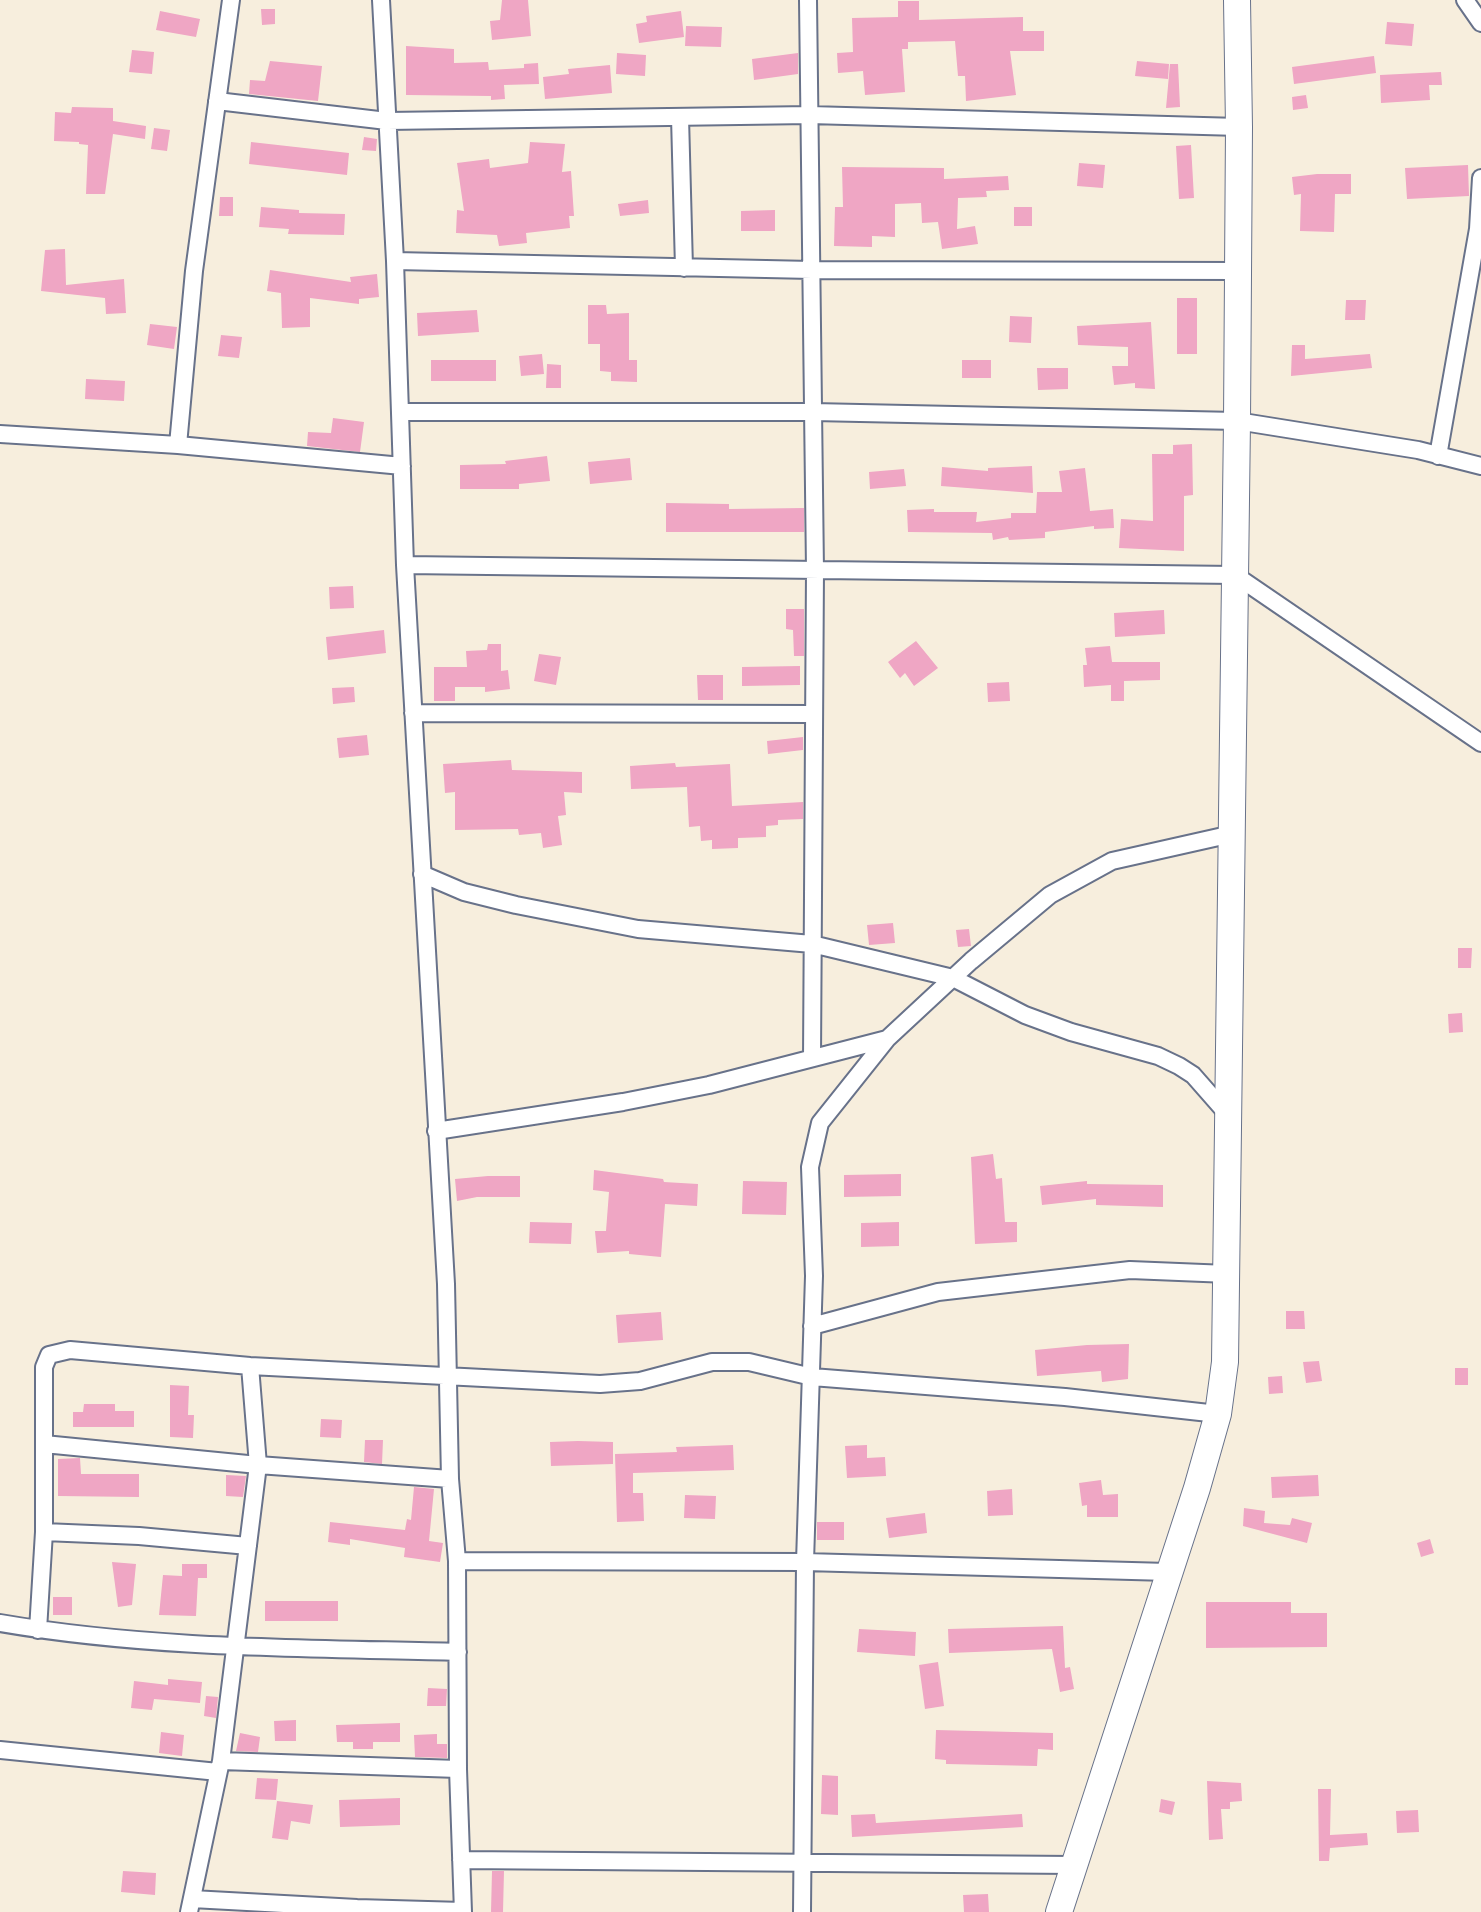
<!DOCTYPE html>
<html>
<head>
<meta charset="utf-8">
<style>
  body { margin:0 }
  canvas { display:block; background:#f7eedd }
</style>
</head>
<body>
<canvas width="1481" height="1912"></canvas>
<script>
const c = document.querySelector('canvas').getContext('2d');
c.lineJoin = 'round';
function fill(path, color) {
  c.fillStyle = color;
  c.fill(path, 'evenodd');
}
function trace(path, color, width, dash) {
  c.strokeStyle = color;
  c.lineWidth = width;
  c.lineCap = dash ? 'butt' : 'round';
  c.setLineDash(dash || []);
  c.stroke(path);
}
const building = new Path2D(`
  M502 0H528L531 36 492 40 490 21 500 20Z
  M898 1H919V20L1023 17V31H1044V51H1010L1016 95 966 101 965 76H958L955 41 908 42V49H902L905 92 865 95 863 71 838 73 837 53 853 52 852 18 898 17Z
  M261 9H275V24L262 25Z
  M160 11 200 19 196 37 156 30Z
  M681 11 684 37 639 43 636 24 647 22 646 16Z
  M1387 22 1414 24 1412 46 1385 44Z
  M686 26 722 27 721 47 685 46Z
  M406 46 454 49V63L488 62 489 70 524 68V64L538 63 539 84 504 85 505 99 491 100V96L406 95Z
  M132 50 154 52 152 74 129 72Z
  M617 53 646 55 645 76 616 74Z
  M798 53V74L754 80 752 59Z
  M1374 56 1376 73 1294 84 1292 67Z
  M270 61 322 66 318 101 249 94 250 80 265 81Z
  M1137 61 1169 64 1168 79 1135 76Z
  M1170 64H1178L1180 107 1166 108Z
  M610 65 612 93 545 99 543 77 569 74 568 69Z
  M1441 72 1442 85H1429L1430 100 1381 103 1380 75Z
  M1306 95 1308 108 1293 110 1292 97Z
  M72 107 113 108V121L146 126 145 139 113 134 105 194H86L88 145 79 144V142L54 141 55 112 71 113Z
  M154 128 170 130 167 151 151 149Z
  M364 137 377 139 376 151 362 150Z
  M251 142 349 153 347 175 249 164Z
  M530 142 565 144 562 172 571 171 574 216H569L570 228 526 233 527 243 499 246 497 235 456 233 457 210 464 211 457 163 489 159 490 168 528 163Z
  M1191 145 1194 198 1179 199 1176 146Z
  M1079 163 1105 165 1103 188 1077 186Z
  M1468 165 1469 196 1407 199 1405 168Z
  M842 167 944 168V179L1008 176 1009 190 986 191 987 197 958 198 957 229 975 226 978 244 942 249 938 222 922 223 921 203 895 204V237L872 236V247L834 246 835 207H843Z
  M1317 174H1351V194H1335L1334 232 1300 231 1301 194 1294 195 1292 177Z
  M220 197H233V216H219Z
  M648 200 649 213 620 216 618 204Z
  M261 207 299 210V213L345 214 344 235 288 234 289 229 259 227Z
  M1014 207H1032V226H1014Z
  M775 210V231H741V211Z
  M65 249 66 285 124 279 126 313 106 314 105 298 41 291 45 250Z
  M270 270 351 282 350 277 377 274 379 297 359 299V304L310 298V327L282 328 281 293 267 291Z
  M1177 298H1197V354H1177Z
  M1346 300H1366L1365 320H1345Z
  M588 305H606L607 314 629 313V360H637V382L611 381V372L600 371V344H588Z
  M477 310 479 332 418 336 417 313Z
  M1010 316 1032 317 1031 343 1009 342Z
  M1151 322 1155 389 1135 388V383L1114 385 1112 366H1128V347L1078 345 1077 326Z
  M150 324 177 327 174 349 147 345Z
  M221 335 242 337 239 358 218 356Z
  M1292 345H1305V359L1370 354 1372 368 1291 376Z
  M542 354 544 374 521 376 519 356Z
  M431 360H496V381H431Z
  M962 360H991V378H962Z
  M547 364 561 365V388H546Z
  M1037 368H1068V389L1038 390Z
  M86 379 125 381 124 401 85 399Z
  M333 418 364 422 360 452 307 446 308 432 331 433Z
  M1192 444 1193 495 1184 496V551L1119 548 1121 519 1153 521 1152 454H1173V445Z
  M547 456 550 481 519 484V489H460V465L506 464 505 461Z
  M630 458 632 480 590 484 588 462Z
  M1032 466 1033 493 941 486 942 467 988 471V468Z
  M1085 468 1090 511 1113 509 1114 528 1094 529V526L1045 532V538L1009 540 1008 537 993 540 992 533 908 532 907 510 934 509V512H977L976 522 1011 518V513H1036L1037 492H1062L1059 471Z
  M904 469 906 486 870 489 869 472Z
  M666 503 729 504V509L804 508V532H666Z
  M353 586 354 608 330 609 329 587Z
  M786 609H804V656H794L793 630 786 629Z
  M1164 610 1165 634 1115 637 1114 613Z
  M384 630 386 653 328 660 326 637Z
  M916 641 938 668 914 686 905 673 900 678 888 662Z
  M488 644H501V671L508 670 510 689 485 692V687H455V701H434V667H467L466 651 487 650Z
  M1110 646 1112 662H1160V680L1124 681V701H1111V685L1084 687 1083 665H1087L1085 648Z
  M539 654 561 657 556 685 534 681Z
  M800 666V685L742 686V667Z
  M697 675H723V700H698Z
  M1009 682 1010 701 988 702 987 683Z
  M354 687 355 702 333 704 332 688Z
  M367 735 369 755 339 758 337 738Z
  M803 737V750L768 754 767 741Z
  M511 760 512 770 582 772V793L564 792 566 815 558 816 562 845 543 848 541 833 519 835 518 829 455 830V792L445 793 443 764Z
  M675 763 676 767 730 764 732 806 803 802V819L778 820V825L766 826V837L738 838V848L712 849V840L701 841 700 826 689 827 687 787 631 789 630 766Z
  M893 923 895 943 869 945 867 925Z
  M969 929 971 946 958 947 956 930Z
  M1458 948H1472L1471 968H1458Z
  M1462 1013 1463 1032 1449 1033 1448 1014Z
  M993 1154 996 1179 1002 1178 1005 1222H1017V1242L975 1244 971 1157Z
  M594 1170 663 1179 664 1182 698 1184 697 1206 665 1204 661 1257 629 1254V1251L597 1253 595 1231H606L609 1192 593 1190Z
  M901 1174V1196L844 1197V1175Z
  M488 1176H520V1197H477L457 1201 455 1179Z
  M743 1181 787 1182 786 1215 742 1214Z
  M1087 1181V1184L1163 1185V1207L1096 1205V1199L1042 1205 1040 1186Z
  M530 1222 572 1223 571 1244 529 1243Z
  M899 1222V1246L861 1247V1223Z
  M1286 1311H1304L1305 1329H1286Z
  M661 1312 663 1340 618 1343 616 1315Z
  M1129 1344 1128 1379 1102 1382 1101 1371 1037 1376 1035 1350 1087 1345Z
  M1319 1361 1322 1381 1306 1383 1303 1362Z
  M1455 1368H1468V1385H1455Z
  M1282 1376 1283 1393 1269 1394 1268 1377Z
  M170 1385 189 1386 188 1415H194L193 1438 170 1437Z
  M84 1404H115V1411H134V1427H73V1412H83Z
  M321 1419 342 1420 341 1438 320 1437Z
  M365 1440H383L382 1464 364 1462Z
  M578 1441 613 1442V1464L551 1466 550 1442Z
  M733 1445 734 1470 633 1473V1493H643L644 1521 617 1522 615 1454 677 1452 676 1447Z
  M867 1445V1458L885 1457 886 1476 847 1478 845 1446Z
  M80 1458 81 1474H139V1497L58 1496V1459Z
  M226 1475 246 1476 243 1497 226 1496Z
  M1318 1475 1319 1496 1272 1498 1271 1477Z
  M1101 1480 1103 1495 1118 1494V1517H1087V1505L1082 1506 1079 1483Z
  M414 1487 434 1489 429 1541 443 1543 440 1562 404 1557 405 1548 350 1539V1545L328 1542 330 1522 405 1530 407 1519 411 1520Z
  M1012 1489 1013 1515 988 1516 987 1491Z
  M685 1495 716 1496 715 1519 684 1518Z
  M1244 1508 1265 1511 1264 1523 1290 1525 1292 1518 1312 1523 1307 1543 1243 1526Z
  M925 1513 927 1533 889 1538 886 1518Z
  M817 1522H844V1540H817Z
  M1430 1539 1434 1553 1421 1557 1417 1543Z
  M112 1562 136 1564 132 1605 118 1607Z
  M182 1564H207V1578H198L196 1616 159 1615 163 1575 182 1576Z
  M53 1597H72V1615H53Z
  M265 1601H338V1621H265Z
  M1206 1602H1291V1613H1327V1647L1206 1648Z
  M1063 1626 1065 1668 1070 1667 1074 1689 1060 1692 1052 1649 949 1653 948 1629Z
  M859 1629 916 1632 915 1656 857 1652Z
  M938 1662 944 1706 925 1709 919 1665Z
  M168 1679 202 1682 200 1703 154 1699 152 1710 131 1708 134 1681 168 1685Z
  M428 1688 447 1689 446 1706H427Z
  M206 1696 218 1697 216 1718 204 1716Z
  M296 1720V1741H275L274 1721Z
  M400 1723V1742H373V1749H353V1742H337L336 1725Z
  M936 1730 1053 1733V1750L1038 1749 1037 1766 946 1764V1760L935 1759Z
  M161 1732 184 1735 182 1756 159 1753Z
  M240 1733 260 1737 258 1752 236 1751Z
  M437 1734V1744H447V1758L415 1757 414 1735Z
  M822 1775 838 1776V1815L821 1814Z
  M257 1778 278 1779 276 1800 255 1799Z
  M1207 1781 1241 1783 1242 1801 1230 1802V1809H1221L1223 1839 1209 1840Z
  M1318 1789H1331L1330 1835 1367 1833 1368 1845 1330 1848 1329 1861H1319Z
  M400 1798V1825L340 1827 339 1800Z
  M1161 1799 1175 1802 1172 1815 1159 1812Z
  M277 1801 313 1805 310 1824 291 1821 288 1840 272 1838Z
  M1418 1810 1419 1832 1397 1833 1396 1811Z
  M875 1814 876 1823 1022 1814 1023 1827 852 1837 851 1815Z
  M123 1871 156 1873 155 1895 121 1892Z
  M492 1871H504L503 1912H491Z
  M988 1894 989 1912H964L963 1895Z`);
const street = new Path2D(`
  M381 0 395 261 405 565 446 1284 450 1479 457 1561
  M808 0 815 570 812 1058
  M1465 0 1481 23
  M217 101 387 121 810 115 1239 127
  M680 117 684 268
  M395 261 812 270 1238 271
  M400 412H813L1237 421 1418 450 1481 466
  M0 434 178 445 402 466
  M178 445 194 271 231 0
  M1438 456 1478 229 1481 178
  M405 565 1235 575 1481 743
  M413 713 814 714
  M422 874 464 892 516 905 638 929 812 944 953 978 1025 1015 1071 1032 1158 1056 1179 1066 1193 1075 1229 1116
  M436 1131 623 1102 709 1085 887 1039
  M812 1326 938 1292 1130 1270 1228 1274
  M44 1444 258 1465 450 1479
  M44 1532 139 1536 248 1546
  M0 1623C150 1649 306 1648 458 1652
  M38 1630 44 1532V1367L49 1355 70 1350 250 1366 600 1384 640 1381 712 1362H749L812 1377 1065 1397 1218 1414
  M0 1750 218 1772
  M221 1761 458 1769
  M461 1860 1074 1865
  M192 1899 357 1908 463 1911
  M189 1912 221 1761 258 1465 250 1366
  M463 1912 458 1769 457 1561 805 1562 1168 1572
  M802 1912 805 1562 814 1276 810 1167 820 1123 887 1039 971 961 1050 895 1112 861 1232 834`);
const primary = new Path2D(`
  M1059 1912 1197 1488 1218 1414 1225 1362 1237 421 1239 127 1237 0`);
fill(building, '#efa6c4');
trace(street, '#68728a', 20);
trace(primary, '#68728a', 28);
trace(street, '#fff', 16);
trace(primary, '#fff', 26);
</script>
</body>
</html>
